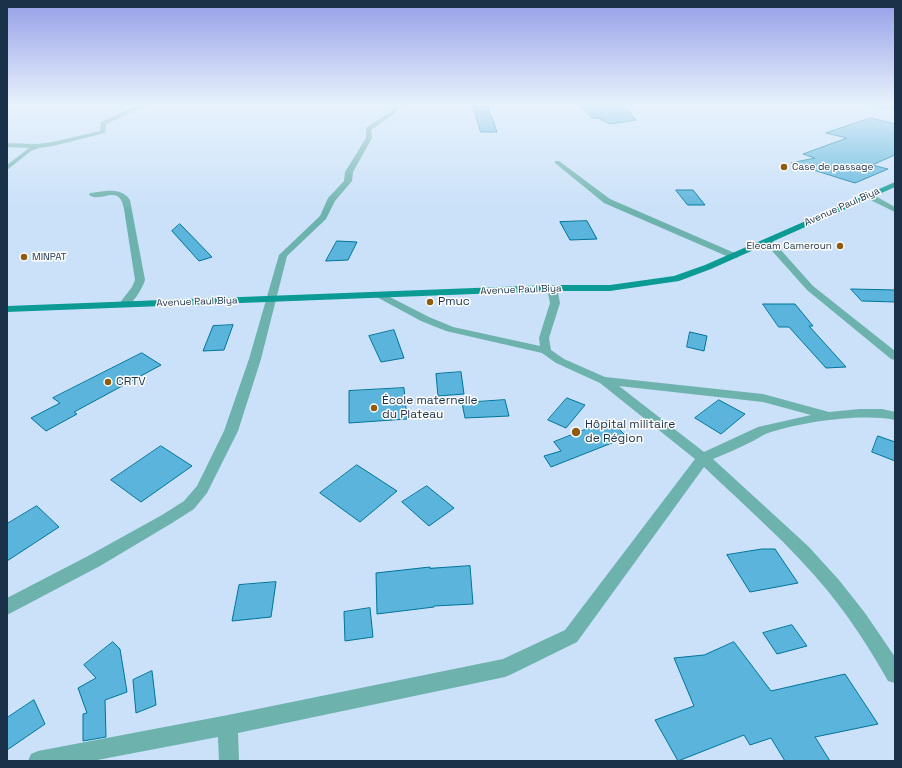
<!DOCTYPE html>
<html>
<head>
<meta charset="utf-8">
<style>
  body { margin:0 }
  #map { position:relative; width:902px; height:768px; overflow:hidden; background:#cae1f9; font-family:"Space Grotesk",sans-serif }
  canvas { display:block }
  .frame { position:absolute; inset:0; border:8px solid #1a3249; pointer-events:none }
</style>
</head>
<body>
<div id="map">
<canvas width="902" height="768"></canvas>
<div class="frame"></div>
</div>
<script>
const c = document.querySelector('canvas').getContext('2d');
c.lineJoin = 'round';
function fill(path, color) {
  c.fillStyle = color;
  c.fill(path, 'evenodd');
}
function trace(path, color, width, dash) {
  c.strokeStyle = color;
  c.lineWidth = width;
  c.lineCap = dash ? 'butt' : 'round';
  c.setLineDash(dash || []);
  c.stroke(path);
}
function drawText(font, color, halo, rows, align = 'center') {
  c.font = font + ' "Space Grotesk",sans-serif';
  c.lineWidth = 3;
  c.setLineDash([]);
  c.textBaseline = 'middle';
  c.strokeStyle = halo;
  c.fillStyle = color;
  for (const [text, x, y, turn = 0] of rows) {
    c.save();
    c.translate(x, y);
    c.rotate((+turn || 0) * Math.PI / 180);
    c.textAlign = isNaN(turn) ? turn : align;
    if (halo) c.strokeText(text, 0, 0);
    c.fillText(text, 0, 0);
    c.restore();
  }
}
const building = new Path2D(`
  M580 104H623L636 120 610 124 598 118H592Z
  M473 105H487L497 132H481Z
  M871 118 895 124V155L872 165 888 169 855 183 791 163 815 158 803 154 847 138 826 133Z
  M676 190H693L705 205H688Z
  M587 221 597 239 570 240 560 222Z
  M180 224 212 257 199 261 172 231Z
  M337 241 357 242 348 260 326 261Z
  M851 289 895 290V302L862 301Z
  M763 304H795L813 326H809L846 367 826 368 789 327H779Z
  M233 325 224 350 203 351 213 326Z
  M394 330 404 358 381 362 369 336Z
  M690 332 707 336 704 351 687 347Z
  M142 353 161 365 74 412 77 414 46 431 31 418 60 403 53 398Z
  M461 372 464 394 438 396 436 374Z
  M404 388 407 419 349 423V391Z
  M567 398 585 405 566 428 548 420Z
  M505 400 509 416 465 418 462 403Z
  M719 400 745 414 721 434 695 418Z
  M610 420 627 437 551 467 544 456 561 451 554 442Z
  M878 436 895 442V461L872 452Z
  M161 446 192 466 141 502 111 480Z
  M357 465 397 491 360 522 320 493Z
  M427 486 454 508 429 526 402 502Z
  M37 506 59 527 7 561V524Z
  M762 549H775L798 583 750 592 727 555Z
  M470 566 473 604 434 606V607L377 614 376 573 430 567V568Z
  M276 582 271 617 232 621 239 585Z
  M370 608 373 637 345 641 344 612Z
  M792 625 807 646 777 654 763 633Z
  M113 642 120 649 127 692 105 700 106 737 83 741V714L87 713 78 688 96 678 84 665Z
  M734 642 771 691 845 674 878 724 815 737 830 761H785L771 738 750 745 744 735 678 761 655 720 694 706 674 658 704 655Z
  M152 671 156 705 136 713 133 680Z
  M34 700 45 724 7 750V718Z`);
const minor = new Path2D(`
  M141 104H149L106 124 105 133 53 146 39 148 31 151 7 170V165L29 148 7 147V143L37 144 53 142 100 131 101 122Z
  M397 104H403L394 114 371 130 372 138 353 172 352 181 335 201 326 219 287 256 261 359 238 431 207 493 194 509 172 523 100 566 7 615V598L88 556 162 515 184 501 197 486 224 431 249 359 279 255 320 216 328 198 344 181 345 172 366 138V128L390 112Z
  M869 104 895 106V110L871 106Z
  M555 161H559L610 199 737 254 739 256 737 258H731L604 203 555 163Z
  M105 191C115 190 124 191 130 200L145 280C142 289 133 305 124 307L119 304 132 287 135 280 124 209C119 182 101 204 89 195L90 193Z
  M864 193H870L895 207V212L864 197Z
  M768 238 771 239 813 286 895 351V360L891 359 807 290 765 243 764 241Z
  M552 285 557 288 560 303 549 338 551 350 564 359 605 377 763 394 829 412 860 409H882L895 412V420C862 413 801 422 768 433 762 435 756 440 749 443 737 449 725 454 713 459L808 546 839 580 865 613 895 657V683L888 681C870 649 850 618 827 590 790 545 746 507 704 467L577 642 512 674 505 677 238 733 239 761H219L218 737 92 761H28L31 754 38 751 228 715 503 659 565 630 695 459 600 383 556 363 542 353 446 331 421 321 373 295 378 292 382 293 429 317 453 327 540 346 539 338 550 303 547 288ZM619 386 763 402 811 415 758 427 704 452Z`);
const secondary = new Path2D(`
  M895 182V187L711 269 679 281 610 291H552L7 312V306L552 285H610L674 276 705 265Z`);
const markers = [
  [784,167,4,"#905b0d"],
  [840,246,4,"#905b0d"],
  [24,257,4,"#905b0d"],
  [430,302,4,"#905b0d"],
  [108,382,4,"#905b0d"],
  [374,408,4,"#905b0d"],
  [576,432,5,"#905b0d"]
];
const farPoinames = [
  ["Case de passage",792,167],
  ["Elecam Cameroun",832,246,"right"],
  ["MINPAT",32,257]
];
const farStreetnames = [
  ["Avenue Paul Biya",842,207,-24],
  ["Avenue Paul Biya",521,290,-2],
  ["Avenue Paul Biya",197,302,-2]
];
const poiNames = [
  ["Pmuc",438,302],
  ["CRTV",116,382],
  ["École maternelle",382,401],
  ["du Plateau",382,415],
  ["Hôpital militaire",585,425],
  ["de Région",585,439]
];
fill(building, '#5ab4db');
trace(building, '#007499', 1);
fill(minor, '#6db2ac');
fill(secondary, '#0b9b94');
const sky = c.createLinearGradient(0, 0, 0, 212);
sky.addColorStop(0, '#959ee7');
sky.addColorStop(0.49, '#e7f2fc');
sky.addColorStop(1, '#e7f2fc00');
c.fillStyle = sky;
c.fillRect(0, 0, 902, 212);
for (const [x, y, r, color] of markers) {
  const dot = new Path2D();
  dot.arc(x, y, r, 0, 2 * Math.PI);
  c.fillStyle = color;
  c.fill(dot);
  trace(dot, '#fff', 1.5);
}
drawText('10px', '#1a3249', '#fff', farPoinames, 'left');
drawText('10px', '#1a3249', '#fff', farStreetnames);
drawText('12px', '#1a3249', '#fff', poiNames, 'left');
</script>
</body>
</html>
